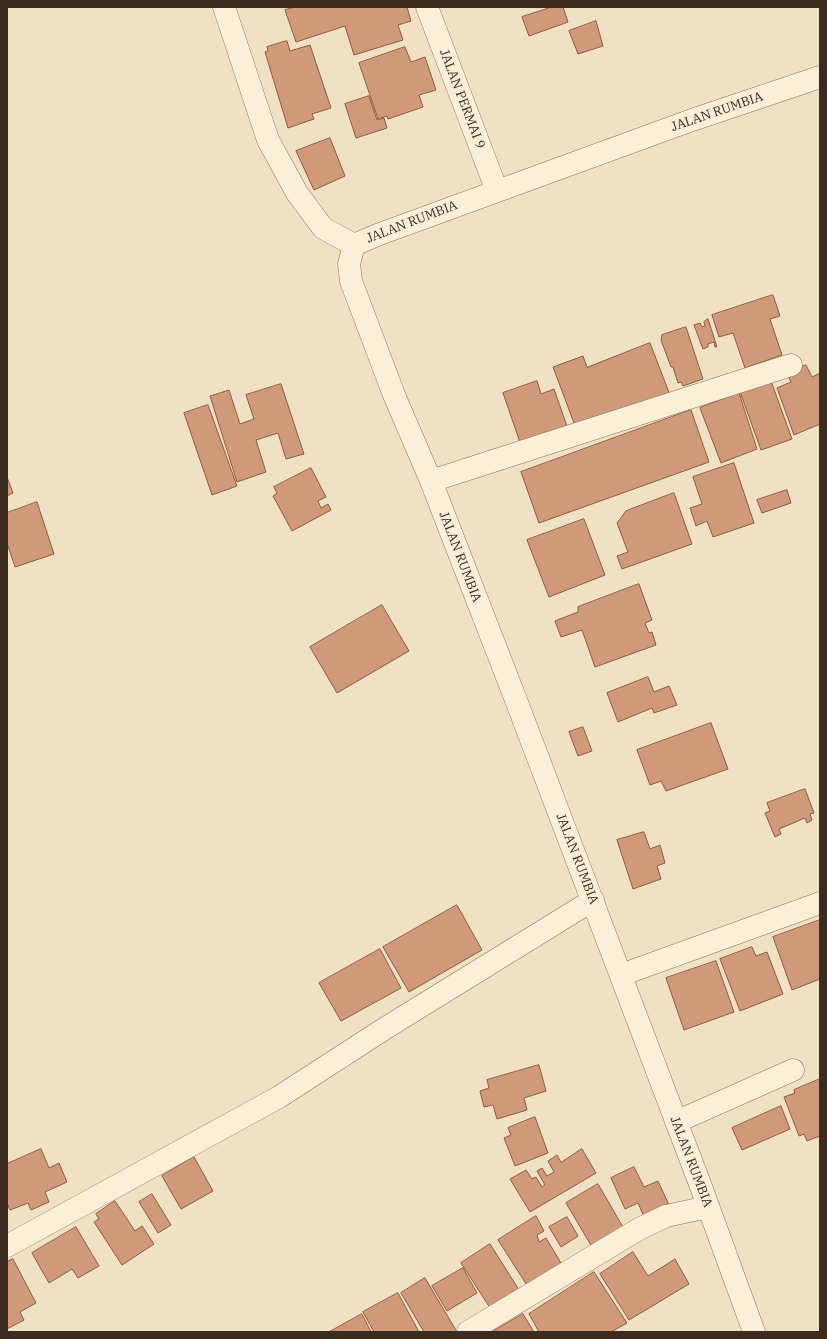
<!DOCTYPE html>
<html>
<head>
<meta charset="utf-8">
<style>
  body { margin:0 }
  #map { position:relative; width:827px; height:1339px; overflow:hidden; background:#f0e1c5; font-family:"IBM Plex Serif",serif }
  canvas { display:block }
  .frame { position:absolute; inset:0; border:8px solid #3c2b1f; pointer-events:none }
</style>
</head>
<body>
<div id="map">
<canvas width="827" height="1339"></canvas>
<div class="frame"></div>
</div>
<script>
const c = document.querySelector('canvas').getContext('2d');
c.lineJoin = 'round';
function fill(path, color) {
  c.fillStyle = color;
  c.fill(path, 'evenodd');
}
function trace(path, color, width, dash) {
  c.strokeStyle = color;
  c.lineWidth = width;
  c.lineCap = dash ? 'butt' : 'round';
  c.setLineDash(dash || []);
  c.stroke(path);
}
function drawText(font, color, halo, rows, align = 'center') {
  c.font = font + ' "IBM Plex Serif",serif';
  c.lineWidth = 3;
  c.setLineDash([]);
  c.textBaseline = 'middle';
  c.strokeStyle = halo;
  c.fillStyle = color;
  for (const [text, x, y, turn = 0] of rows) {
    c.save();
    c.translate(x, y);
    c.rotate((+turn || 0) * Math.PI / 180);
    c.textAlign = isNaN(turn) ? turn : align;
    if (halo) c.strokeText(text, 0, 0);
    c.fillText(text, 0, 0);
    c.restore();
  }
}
const building = new Path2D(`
  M296 7H407L411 21 398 25 403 40 354 55 345 26 296 42 285 10Z
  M552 7H563L568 22 529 36 522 17Z
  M596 21 603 46 578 54 569 31Z
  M287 41 290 51 310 45 331 108 312 114 314 119 288 128 265 52 268 51 267 47Z
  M405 47 411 62 425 57 436 90 419 95 423 107 388 119 387 116 378 119 359 63Z
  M369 96 377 120 384 118 387 128 356 138 345 104Z
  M330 138 345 176 314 190 296 151Z
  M773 295 780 316 770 319 782 355 745 368 733 333 719 337 712 315Z
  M708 319 717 347H715L714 342 708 344V347L703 349 694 325 700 323 702 327 705 326 704 322Z
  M686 327 703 379 683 386 681 382 678 383 673 367H671L661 340 662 335Z
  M650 343 670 395 577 431 553 367 583 356 587 367Z
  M806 365 812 377 820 373V424L794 435 777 388 791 382 787 373Z
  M537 381 541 394 554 389 569 432 522 448 503 393Z
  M771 381 792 439 761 450 740 392Z
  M281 384 304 454 286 459 278 433 256 440 266 472 237 482 210 396 229 390 240 424 254 419 246 395Z
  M739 393 757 449 721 463 700 408Z
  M208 405 237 486 212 495 184 413Z
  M691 410 709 462 539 523 521 472Z
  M734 463 754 523 713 537 707 521 696 526 690 508 702 504 693 477Z
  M311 468 326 497 318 501 321 508 328 504 331 510 292 531 273 496 277 493 274 487Z
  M7 477 13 493 7 496Z
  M787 490 791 503 762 513 757 500Z
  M674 493 692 544 622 569 617 556 628 552 617 523 626 511Z
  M37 502 54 554 15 567 7 543V513Z
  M584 519 605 575 549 597 527 540Z
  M639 584 652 620 645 623 649 633 652 632 656 645 595 667 582 630 561 637 555 621 578 612V607Z
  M382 605 409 651 337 693 310 647Z
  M648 677 654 692 669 686 677 705 654 713 652 708 618 722 607 693Z
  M711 723 728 769 666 791 661 781 650 785 637 750Z
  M583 727 592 751 578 756 569 732Z
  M805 789 814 813 810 814 812 820 807 823 805 818 779 829 781 834 775 837 765 813 770 811 767 803Z
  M644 832 650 849 660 845 665 863 657 866 661 879 633 889 617 840Z
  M457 905 482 950 409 992 383 947Z
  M820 920V979L792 990 773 937Z
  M752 947 756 956 767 952 783 994 740 1011 720 959Z
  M380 949 401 988 341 1021 319 983Z
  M716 961 734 1012 684 1030 666 978Z
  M539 1065 546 1091 524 1098 527 1110 497 1119 493 1105 484 1107 480 1091 489 1088 487 1080Z
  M820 1079V1136L807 1141 804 1134 799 1136 784 1097 795 1093 794 1090Z
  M781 1106 790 1129 742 1150 732 1128Z
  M535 1117 548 1153 515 1166 504 1138 511 1135 508 1128Z
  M41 1149 49 1168 59 1163 67 1182 45 1192 49 1202 31 1210 28 1203 10 1210 7 1203V1164Z
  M582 1149 596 1173 530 1212 510 1179 526 1170 532 1179 536 1177 542 1187 545 1185 537 1171 542 1168 547 1176 554 1172 548 1161 557 1155 561 1162Z
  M194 1157 213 1191 181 1209 162 1176Z
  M634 1167 644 1187 658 1181 670 1207 645 1219 638 1203 625 1209 611 1178Z
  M598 1184 627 1234 595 1252 566 1203Z
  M152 1194 171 1225 158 1233 139 1202Z
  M115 1201 135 1231 142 1226 154 1244 122 1265 94 1222 99 1219 96 1214Z
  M536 1216 544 1231 537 1235 539 1242 546 1238 564 1268 530 1290 498 1240Z
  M567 1217 578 1236 561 1247 549 1227Z
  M76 1227 99 1266 78 1278 72 1269 49 1283 32 1253Z
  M490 1244 521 1293 492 1311 461 1263Z
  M633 1252 648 1276 675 1259 689 1284 629 1320 600 1274Z
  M13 1259 36 1303 20 1312 24 1320 7 1329V1262Z
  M463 1268 477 1293 447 1311 432 1286Z
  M594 1272 627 1323 611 1332H539L529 1314Z
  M425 1278 457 1332H424L401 1293Z
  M398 1293 419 1332H374L363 1312Z
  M362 1314 371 1332H329Z
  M523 1314 534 1332H492Z`);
const minor = new Path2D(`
  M224 7 268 140 297 193 323 228 354 245
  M427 7 497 191
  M431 481 791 365
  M621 975 820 903
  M676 1122 793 1070
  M7 1246 279 1097 384 1029 593 900
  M468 1332 639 1229 666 1216 708 1207
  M754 1332 700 1184 516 700 431 481 394 395 351 281 349 264 354 245 377 235 692 120 820 77`);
const streetNames = [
  ["JALAN PERMAI 9",462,99,69],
  ["JALAN RUMBIA",717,112,-19],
  ["JALAN RUMBIA",412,222,-21],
  ["JALAN RUMBIA",460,557,69],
  ["JALAN RUMBIA",577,859,69],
  ["JALAN RUMBIA",691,1162,69]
];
fill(building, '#d0997a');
trace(building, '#8d5a3f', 1);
trace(minor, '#8c725a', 23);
trace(minor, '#faefd9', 22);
drawText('13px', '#3c2b1f', '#f7ecd5', streetNames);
</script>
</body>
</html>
